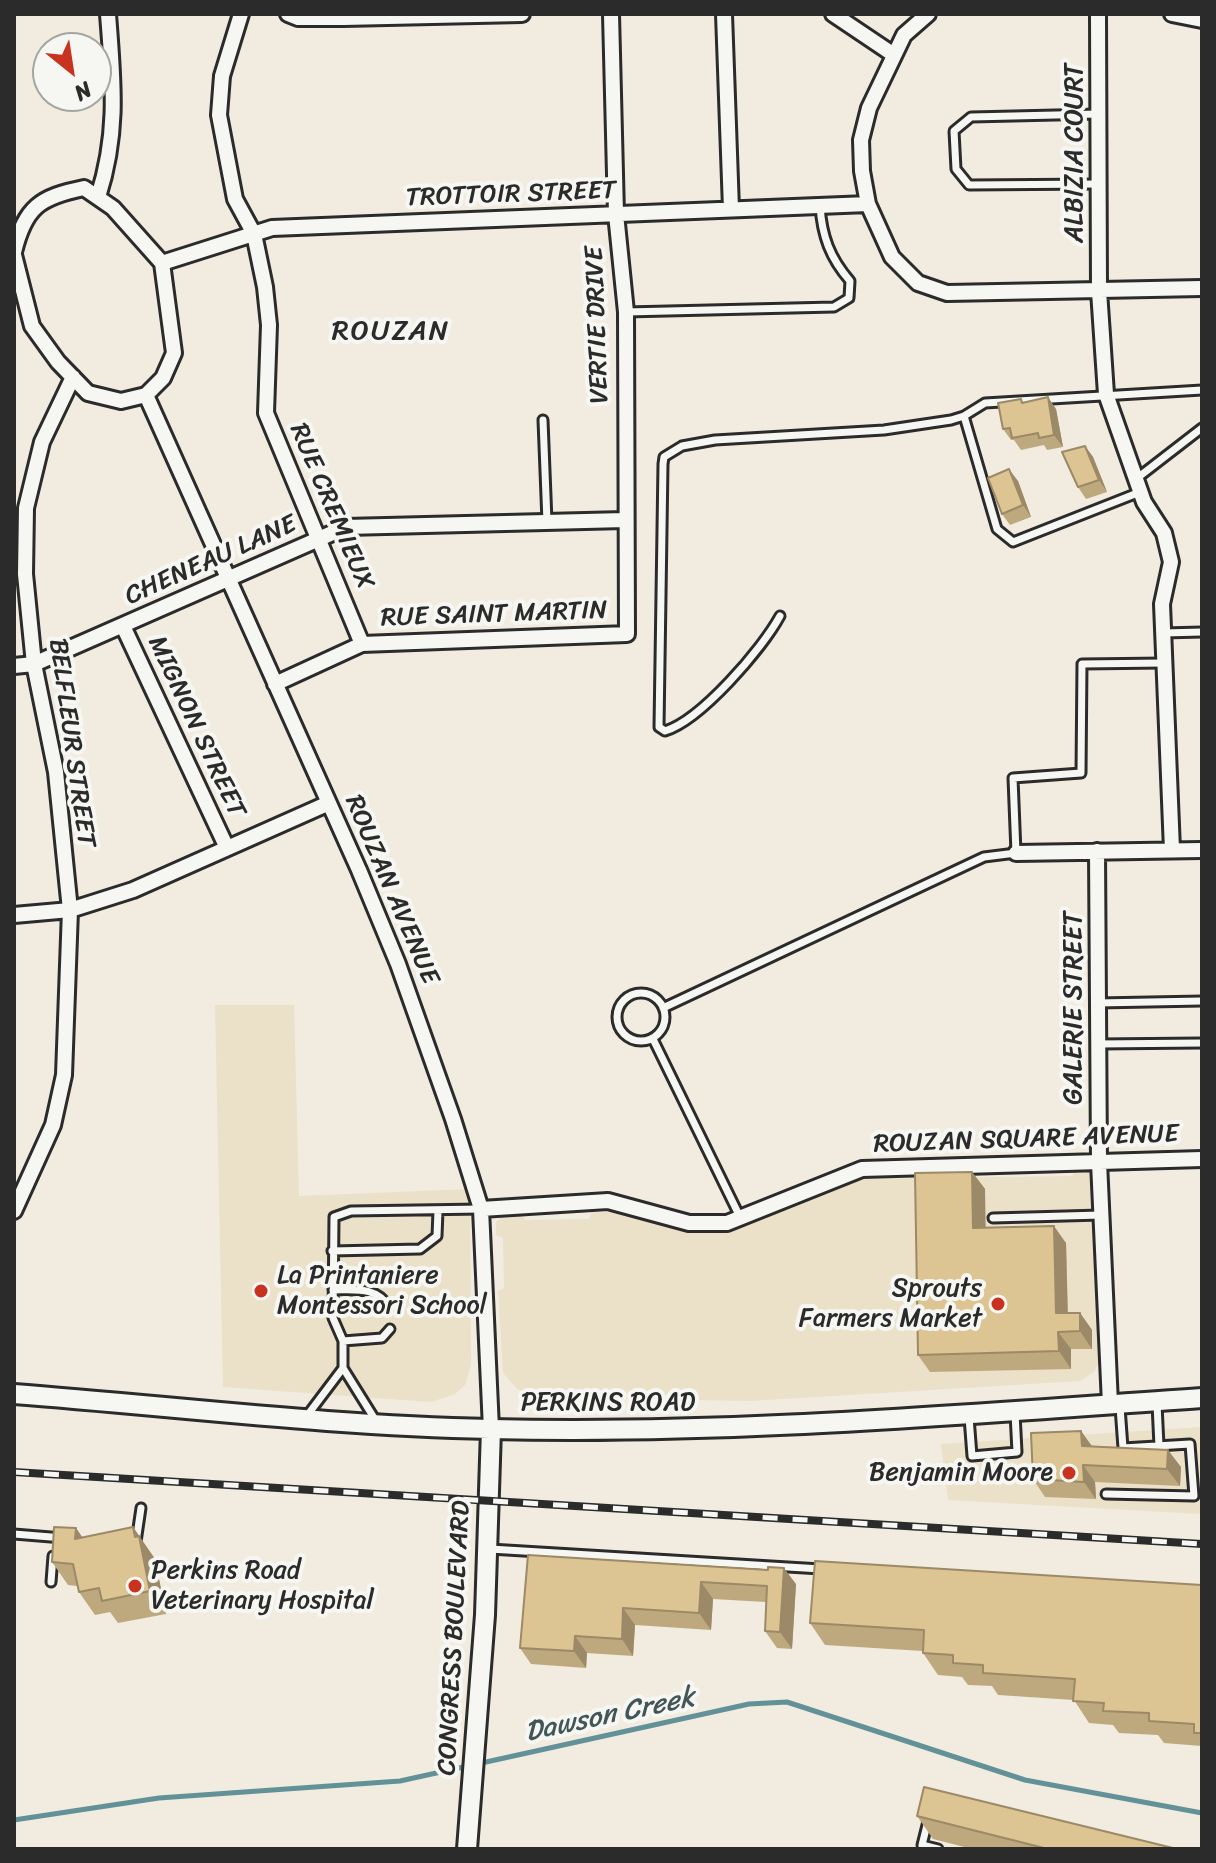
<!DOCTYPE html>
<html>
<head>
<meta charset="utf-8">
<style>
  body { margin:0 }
  #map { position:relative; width:1216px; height:1863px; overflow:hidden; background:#f1ecdf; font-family:Sriracha,sans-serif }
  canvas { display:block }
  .frame { position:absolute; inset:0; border:16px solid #2b2b2b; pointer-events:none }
  .north { position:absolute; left:32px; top:32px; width:80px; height:80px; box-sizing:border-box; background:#f6f6f2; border:2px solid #a5a5a2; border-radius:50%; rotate:150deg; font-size:22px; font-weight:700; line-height:32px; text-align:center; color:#2b2b2b }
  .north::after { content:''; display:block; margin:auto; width:28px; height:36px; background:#c8321e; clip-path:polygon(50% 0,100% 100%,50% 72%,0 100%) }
</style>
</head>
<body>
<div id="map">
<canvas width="1216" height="1863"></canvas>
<div class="frame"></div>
<div class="north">N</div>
</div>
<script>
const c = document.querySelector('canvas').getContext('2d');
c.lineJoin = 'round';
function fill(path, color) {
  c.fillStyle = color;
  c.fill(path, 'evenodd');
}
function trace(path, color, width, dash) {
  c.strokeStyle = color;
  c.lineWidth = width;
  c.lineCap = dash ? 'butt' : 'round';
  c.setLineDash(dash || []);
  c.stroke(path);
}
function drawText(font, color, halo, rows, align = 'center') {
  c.font = font + ' Sriracha,sans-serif';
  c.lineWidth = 8;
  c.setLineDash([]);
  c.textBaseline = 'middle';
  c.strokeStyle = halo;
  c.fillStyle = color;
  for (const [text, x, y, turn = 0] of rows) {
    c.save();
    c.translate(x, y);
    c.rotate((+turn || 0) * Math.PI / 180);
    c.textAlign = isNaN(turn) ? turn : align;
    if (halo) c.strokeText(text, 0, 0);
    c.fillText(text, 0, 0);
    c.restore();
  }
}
const built = new Path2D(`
  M215 1005H294L299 1196 470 1189 471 1365 465 1385 455 1394 431 1402 223 1387Z
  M1074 1169H1089L1096 1179 1100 1360 1094 1372 1080 1381 750 1401 537 1397 517 1389 503 1373 498 1291 504 1288 503 1238 496 1235V1222L504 1215H522L525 1220 589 1219 592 1212H618L725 1233 834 1186 873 1174 928 1172 929 1178 1073 1176Z
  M1202 1427V1514L948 1500 941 1444Z`);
const stream = new Path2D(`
  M477 1764 749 1704 787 1702 1025 1780 1202 1813
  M14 1820 159 1798 400 1781 468 1766`);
const lane = new Path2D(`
  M1098 114 971 117 954 131 956 169 969 185 1098 184
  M626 312 834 307 849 298 850 281C830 258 822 236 820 206
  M964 416 997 529 1013 542 1140 492
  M543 420 547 522
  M1136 479 1202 428
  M780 616C762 649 701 720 665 731L659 727 663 464 664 457 682 446 715 440 884 430 951 420 964 416 985 403 1202 390
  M1163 633 1202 632
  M617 1017a24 24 0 1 1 48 0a24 24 0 1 1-48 0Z
  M1097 1003 1202 1001
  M663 1008 984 857 1016 853 1013 778 1081 773 1082 664 1164 663
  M653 1039 740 1217
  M1098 1044 1202 1043
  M993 1218 1101 1215
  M332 1251 420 1249 437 1236 438 1211
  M333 1290C354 1290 378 1286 389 1308
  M343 1341 382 1338 390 1329
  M343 1368V1341L333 1318 334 1217 351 1211 481 1209
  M1157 1404 1159 1446
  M1120 1407 1123 1448
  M306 1417 343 1368 376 1421
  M969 1417 972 1456 1017 1452 1015 1413
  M1106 1494 1194 1496 1190 1444 1123 1448
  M14 1534 63 1538
  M136 1542 141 1508
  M490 1549 821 1569
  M51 1582 53 1556
  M928 1821 922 1845 938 1849`);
const street = new Path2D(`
  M241 14 222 76 219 115 235 199 254 234 265 287 269 325 266 413 362 644
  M288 14 298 18H343L522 14
  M724 14 731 209
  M833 14 894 55
  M928 14 904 35 869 108 861 140 862 171 868 204 892 257 918 283 947 293 1202 288
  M1098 14 1099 291 1106 394 1144 502 1164 533 1171 562 1162 604 1172 850
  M1172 14 1202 20
  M98 197C119 132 113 81 108 14
  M14 252C25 207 40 197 84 188L113 208 162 263 174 353 163 378 146 395 121 401 88 393 58 362 32 326 14 255
  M162 263 272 228 868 204
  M146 395 359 870 398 964 453 1119 481 1209 491 1429
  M123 626 227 848
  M14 666 34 664 346 527 625 520
  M275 684 362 644 627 634 626 312 616 214 611 14
  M1097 851 1099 1162 1110 1404
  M1016 853 1202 850
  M14 915 70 910 133 890 329 803
  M481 1209 608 1201 689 1223H727L862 1169 1202 1159
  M14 1211 53 1125 64 1075 70 910 56 772 34 664 25 574 26 508 42 442 73 377`);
const secondary = new Path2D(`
  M14 1394C172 1406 331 1426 490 1429 728 1435 965 1414 1202 1398
  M467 1849 485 1615 491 1429`);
const rail = new Path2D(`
  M14 1472 1202 1544`);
const wall = new Path2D(`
  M1056 409 1063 447 1047 450 1044 445 1021 450 1014 440H1011L1003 429Z
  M1085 446 1093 457 1107 492 1086 499 1078 487Z
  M1018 481 1031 517 1010 525 1002 514Z
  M972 1172 985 1189V1227L1066 1243 1068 1313H1080L1092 1330V1349H1071V1369L930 1372 918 1355Z
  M1081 1431 1092 1446 1181 1467 1180 1486 1095 1482 1096 1499 1045 1497 1033 1479Z
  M133 1527 155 1559 166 1614 118 1623 110 1612 95 1615 79 1592 77 1586 68 1585 52 1562 76 1528 82 1538Z
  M528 1555 796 1584 792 1649 777 1648 765 1631 766 1602 713 1599 711 1630 635 1625 633 1656 587 1653 586 1668 531 1664 520 1648Z
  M1202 1585V1746L1164 1743 1158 1735 1119 1733 1113 1725 1089 1723 1074 1700 998 1695 992 1686 968 1685 962 1677 938 1675 923 1653V1651L825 1645 810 1623Z
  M917 1816 1177 1849H972L933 1839Z`);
const shadedWall = new Path2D(`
  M1048 397 1056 409 1063 447 1054 435Z
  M1085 446 1093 457 1107 492 1099 480Z
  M1009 469 1018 481 1031 517 1023 505Z
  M972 1172 985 1189 986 1245 973 1228Z
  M1054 1226 1066 1243 1068 1331 1056 1313Z
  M1080 1313 1092 1330V1349L1080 1331Z
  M1058 1332 1071 1349V1369L1059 1351Z
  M1081 1431 1093 1448 1082 1446Z
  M1168 1450 1181 1467 1180 1486 1167 1469Z
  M1083 1465 1095 1482 1096 1499 1084 1482Z
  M133 1527 155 1559 166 1614 150 1591 135 1537Z
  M76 1528 92 1551 75 1539Z
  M784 1568 796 1584 792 1649 780 1632Z
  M701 1582 713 1599 711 1630 699 1613Z
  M623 1608 635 1625 633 1656 622 1639Z
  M575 1636 587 1653 586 1668 574 1651Z`);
const building = new Path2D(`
  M1048 397 1054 435 1039 438 1038 433 1012 438 1010 428 1003 429 998 403 1021 399 1022 403Z
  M1085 446 1099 480 1078 487 1062 452Z
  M1009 469 1023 505 1002 514 988 478Z
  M972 1172 973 1228 1054 1226 1056 1313H1080V1331L1058 1332 1059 1351 918 1355 915 1173Z
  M1081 1431 1082 1446 1168 1450 1167 1469 1083 1465 1084 1482 1033 1479 1031 1433Z
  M54 1527 76 1528 75 1539 133 1527 135 1537 139 1536 150 1591 102 1601 99 1588 79 1592 73 1564 52 1562Z
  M528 1555 768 1570V1567L784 1568 780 1632 765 1631 767 1586 701 1582 699 1613 623 1608 622 1639 575 1636 574 1651 520 1648Z
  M815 1561 1202 1585V1733H1194V1724L1149 1721V1713L1103 1711 1104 1703 1073 1701 1075 1679 983 1673V1665L953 1663V1655L923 1653 924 1630 810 1623Z
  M924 1787 1177 1849H1048L917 1816Z`);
const markers = [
  [261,1291,8,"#c8321e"],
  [998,1304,8,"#c8321e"],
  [1069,1473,8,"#c8321e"],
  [135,1586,8,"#c8321e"]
];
const streetNames = [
  ["ALBIZIA COURT",1075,153,-90],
  ["TROTTOIR STREET",511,195,-2],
  ["VERTIE DRIVE",598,325,-92],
  ["RUE CREMIEUX",331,507,67],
  ["CHENEAU LANE",211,561,-24],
  ["RUE SAINT MARTIN",494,615,-2],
  ["MIGNON STREET",196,727,65],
  ["BELFLEUR STREET",71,743,82],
  ["ROUZAN AVENUE",391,890,67],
  ["GALERIE STREET",1074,1008,-90],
  ["ROUZAN SQUARE AVENUE",1026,1140,-2],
  ["PERKINS ROAD",608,1403],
  ["CONGRESS BOULEVARD",455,1638,-87]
];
const poiNames = [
  ["La Printaniere",277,1276],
  ["Montessori School",277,1306],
  ["Sprouts",982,1289,"right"],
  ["Farmers Market",982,1319,"right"],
  ["Benjamin Moore",1053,1473,"right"],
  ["Perkins Road",151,1571],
  ["Veterinary Hospital",151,1601]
];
const neighbourhoodNames = [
  ["ROUZAN",391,332]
];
const waterNames = [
  ["Dawson Creek",610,1716,-12]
];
fill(built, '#ebe0c8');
trace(stream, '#629298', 5);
trace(lane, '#2b2b2b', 13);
trace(street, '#2b2b2b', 20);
trace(secondary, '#2b2b2b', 24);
trace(lane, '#f6f6f2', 7);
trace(street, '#f6f6f2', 14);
trace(secondary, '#f6f6f2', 18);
trace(rail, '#2b2b2b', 8);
trace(rail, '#f6f6f2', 5, [15]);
fill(wall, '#bea97e');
fill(shadedWall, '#9b8967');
fill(building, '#ddc493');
trace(building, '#9b8967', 2);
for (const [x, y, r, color] of markers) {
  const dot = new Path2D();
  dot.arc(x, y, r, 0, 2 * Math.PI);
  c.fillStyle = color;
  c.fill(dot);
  trace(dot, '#f6f6f2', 3);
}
drawText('26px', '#2b2b2b', '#f6f6f2', streetNames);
drawText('26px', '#2b2b2b', '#f6f6f2', poiNames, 'left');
c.letterSpacing = '2px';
drawText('28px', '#2b2b2b', '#f6f6f2', neighbourhoodNames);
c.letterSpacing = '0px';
drawText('italic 28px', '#425658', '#f6f6f2', waterNames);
</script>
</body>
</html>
